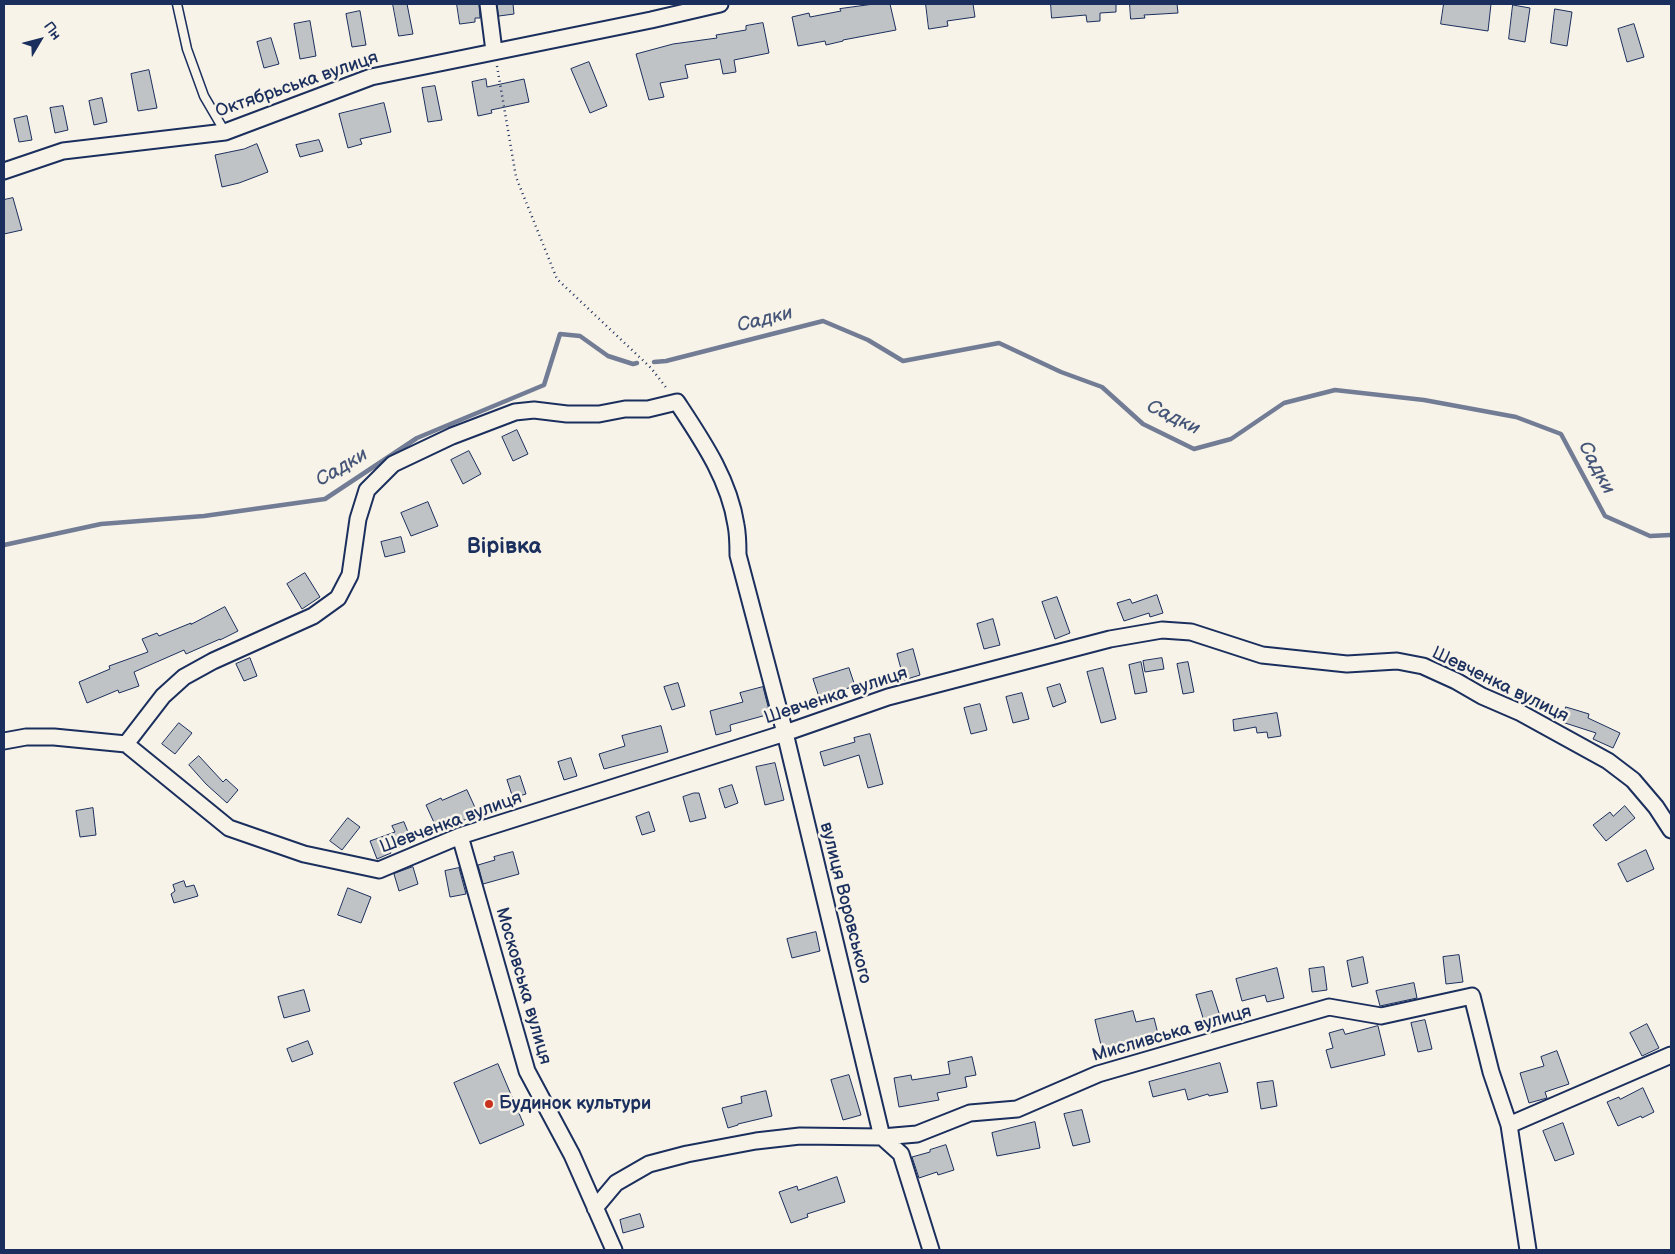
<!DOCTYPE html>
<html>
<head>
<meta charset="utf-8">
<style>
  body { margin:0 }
  #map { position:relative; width:1675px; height:1254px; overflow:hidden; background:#f7f3e8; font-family:"Balsamiq Sans",sans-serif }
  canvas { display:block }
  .frame { position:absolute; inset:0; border:5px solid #1b2f5e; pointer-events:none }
  .north { position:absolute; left:15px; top:15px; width:50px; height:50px; -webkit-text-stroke:4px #f7f3e8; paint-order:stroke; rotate:53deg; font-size:14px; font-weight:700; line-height:20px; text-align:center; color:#1b2f5e }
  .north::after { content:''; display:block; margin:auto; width:18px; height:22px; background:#1b2f5e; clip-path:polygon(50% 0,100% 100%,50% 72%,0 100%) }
</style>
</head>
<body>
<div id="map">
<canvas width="1675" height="1254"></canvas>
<div class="frame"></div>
<div class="north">Пн</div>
</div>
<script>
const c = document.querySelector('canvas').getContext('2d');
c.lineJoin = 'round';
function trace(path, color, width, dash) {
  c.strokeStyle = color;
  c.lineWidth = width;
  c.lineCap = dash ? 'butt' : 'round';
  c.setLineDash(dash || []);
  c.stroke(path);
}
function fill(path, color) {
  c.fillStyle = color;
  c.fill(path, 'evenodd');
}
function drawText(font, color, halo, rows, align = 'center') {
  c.font = font + ' "Balsamiq Sans",sans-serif';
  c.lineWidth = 5;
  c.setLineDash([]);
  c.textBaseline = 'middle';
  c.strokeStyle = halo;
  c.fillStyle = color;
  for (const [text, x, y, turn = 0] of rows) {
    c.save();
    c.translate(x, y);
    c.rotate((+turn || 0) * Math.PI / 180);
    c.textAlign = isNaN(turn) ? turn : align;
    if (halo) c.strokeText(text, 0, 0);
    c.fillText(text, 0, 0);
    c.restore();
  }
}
const stream = new Path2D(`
  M654 362 666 361 823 321 868 340 903 361 999 343 1061 372 1102 387 1143 424 1194 449 1231 439 1284 403 1335 390 1424 400 1516 417 1561 434 1605 516 1650 536 1671 535
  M4 545 101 524 204 516 325 499 417 438 544 385 560 334 580 336 608 356 633 364 637 363`);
const building = new Path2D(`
  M393 4H407L413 34 399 36Z
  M457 4H479L480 18H475V22L460 24Z
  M497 4H513L514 14 499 16Z
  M874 4H890L896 30 843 40V41L826 45 825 41 798 46 792 17 809 13 810 17 841 11 840 9Z
  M926 4H973L975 17 947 21 948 26 929 29Z
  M1051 4H1116V12L1100 13V21L1087 22 1086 15 1052 18Z
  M1130 4H1177L1178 13 1144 15 1145 18 1131 19Z
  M1444 4H1491L1488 31 1441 24Z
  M1513 5 1530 8 1525 42 1509 39Z
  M1555 9 1572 12 1567 46 1551 43Z
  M360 11 366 45 352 47 346 14Z
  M310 21 316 56 300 59 294 24Z
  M763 23 769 53 734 60 736 72 723 74 720 59 685 65 688 78 660 83 664 97 649 100 636 54 673 44 717 38 716 35 746 30V26Z
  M1634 24 1644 57 1627 62 1618 29Z
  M271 38 279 64 264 68 257 42Z
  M589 62 607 106 590 113 571 69Z
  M149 70 157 108 138 111 131 74Z
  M486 79 487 87 524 79 529 102 491 110 492 113 478 116 472 82Z
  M435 86 442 120 428 122 422 88Z
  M102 98 107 122 94 125 89 101Z
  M384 103 391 132 360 139 362 144 348 148 339 114Z
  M63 106 68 130 55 133 50 108Z
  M27 116 32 140 19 142 14 119Z
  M319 140 323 151 300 157 296 145Z
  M257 144 268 172 239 183 222 187 215 155 244 149Z
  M13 198 22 230 4 234V200Z
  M517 430 528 454 513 461 502 437Z
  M469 451 481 474 463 484 451 460Z
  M428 502 438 526 411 536 401 513Z
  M401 537 405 552 385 557 381 542Z
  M305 573 320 597 302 609 287 584Z
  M1157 595 1163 613 1150 617 1149 613 1124 621 1117 603 1130 599 1132 603Z
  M1057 597 1070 633 1055 639 1042 602Z
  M225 607 238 631 220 640V639L186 654 184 650 134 672 139 686 119 693 118 690 87 703 79 682 110 669 109 666 148 652 142 639 157 633 159 636 191 623V624Z
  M993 619 1000 645 984 649 977 624Z
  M913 649 920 675 904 680 897 654Z
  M250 658 257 676 244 681 236 664Z
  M1162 658 1164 669 1145 672 1143 661Z
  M1141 662 1147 692 1135 694 1129 665Z
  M1188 662 1194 692 1183 694 1177 664Z
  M849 668 855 686 819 697 813 679Z
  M1103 668 1116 719 1101 723 1087 672Z
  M678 683 685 706 672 710 664 687Z
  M1060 684 1066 702 1053 707 1047 688Z
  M763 687 770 714 730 725 731 731 716 735 710 711 743 702 740 693Z
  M1022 693 1029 719 1013 723 1006 697Z
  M980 704 987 730 971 734 964 708Z
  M1566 707 1589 714 1588 718 1620 733 1613 748 1593 739 1596 733 1562 722Z
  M1277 713 1281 736 1268 738 1267 732 1257 733 1256 727 1234 731 1233 720Z
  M179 723 192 733 175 754 162 744Z
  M661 726 668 752 604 769 599 754 625 746 622 736Z
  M870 734 883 784 868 788 859 755 824 766 820 752 855 742 854 738Z
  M199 756 223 782 226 779 238 790 227 803 206 784 189 765Z
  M571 758 577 776 564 780 558 762Z
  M775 763 784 800 765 805 756 767Z
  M520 776 526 794 513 798 507 780Z
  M732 785 738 803 725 808 719 789Z
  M467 790 478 814 462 821 461 818 437 829 426 805 441 798 442 800Z
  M694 793H699L706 818 690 822 683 797Z
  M1625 806 1635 818 1606 841 1593 825 1610 812 1613 816Z
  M93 808 96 835 80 837 76 811Z
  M649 812 655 831 642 835 636 817Z
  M348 818 360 827 342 850 330 841Z
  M404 822 412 842 390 851 391 853 377 859 370 841 395 832 392 826Z
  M1646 850 1654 869 1627 882 1618 864Z
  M513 852 519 874 483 884 478 865 495 860 494 857Z
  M413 867 418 884 399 891 394 874Z
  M459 868 466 894 450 897 445 871Z
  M184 881 186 887 194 885 198 896 174 903 171 894 175 891 173 885Z
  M348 888 371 897 361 923 338 915Z
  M816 932 820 951 792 958 787 939Z
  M1459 955 1463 982 1446 984 1443 957Z
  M1363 957 1368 983 1352 987 1347 961Z
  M1324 967 1327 990 1312 992 1309 969Z
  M1277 968 1284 998 1267 1002 1265 995 1242 1001 1236 979Z
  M1414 983 1417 998 1380 1006 1376 991Z
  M304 990 310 1011 284 1018 278 997Z
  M1212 991 1220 1016 1204 1021 1196 995Z
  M1133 1011 1136 1022 1154 1018 1158 1034 1102 1049 1095 1020Z
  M1425 1020 1432 1049 1418 1052 1411 1023Z
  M1647 1024 1659 1048 1642 1056 1630 1033Z
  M1378 1026 1385 1055 1331 1068 1326 1050 1333 1048 1329 1033 1343 1029 1345 1034Z
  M308 1041 313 1054 292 1062 287 1049Z
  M1557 1051 1569 1084 1545 1092 1547 1098 1529 1103 1520 1073 1544 1066 1541 1057Z
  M972 1057 976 1075 965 1077 967 1087 937 1093 939 1100 899 1107 894 1078 911 1075 912 1080 950 1074 948 1062Z
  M1220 1063 1228 1092 1209 1096 1208 1094 1188 1100 1185 1089 1153 1097 1149 1082Z
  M498 1064 524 1125 480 1144 454 1083Z
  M849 1075 861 1115 843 1120 831 1080Z
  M1273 1081 1277 1106 1261 1109 1257 1083Z
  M1643 1088 1654 1112 1642 1118 1641 1116 1618 1126 1607 1102 1619 1097 1620 1099Z
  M766 1091 772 1116 738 1124V1125L728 1128 722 1108 742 1103 741 1097Z
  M1082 1110 1090 1142 1073 1146 1064 1114Z
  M1035 1122 1040 1148 997 1156 992 1133Z
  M1563 1123 1574 1154 1555 1161 1543 1131Z
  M946 1145 954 1170 938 1175 937 1172 919 1178 912 1157 930 1152V1150Z
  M837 1177 845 1202 807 1214 808 1217 791 1223 779 1192 797 1186 798 1190Z
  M640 1214 644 1227 623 1233 620 1220Z`);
const path = new Path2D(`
  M497 66 516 177 557 279 651 368 668 390`);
const lane = new Path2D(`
  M177 4 187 49 204 96 225 132`);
const street = new Path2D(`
  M488 4 494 51
  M4 171 63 151 225 132 371 77 651 20 720 4
  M4 741 26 737H54L126 744 229 828 304 854 379 870 460 836 785 733 888 697 1110 639 1162 630 1191 632 1262 655 1347 664 1397 661 1423 666 1456 681 1482 696 1519 712 1608 761 1633 780 1656 807 1671 830
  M126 744 163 696 184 677 213 661 313 616 338 598 350 575 358 519 367 490 393 464 452 436 515 412 534 410 567 414H599L625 409H648L677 402C702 440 729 479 736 525 738 535 738 545 738 555L785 733 882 1137 901 1154 931 1250
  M460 836 527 1071 572 1155 614 1250
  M1509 1125 1528 1250
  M595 1208 616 1183 649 1164 687 1154 756 1141 800 1136 882 1137 917 1134 970 1113 1017 1109 1098 1074 1329 1007 1381 1016 1472 996 1491 1072 1509 1125 1671 1055`);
const markers = [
  [489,1104,5,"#c8321e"]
];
const streetNames = [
  ["Октябрьська вулиця",297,85,-19],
  ["Шевченка вулиця",1500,685,26],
  ["Шевченка вулиця",836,696,-18],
  ["Шевченка вулиця",451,823,-20],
  ["вулиця Воровського",845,903,76],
  ["Московська вулиця",523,986,74],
  ["Мисливська вулиця",1172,1034,-16]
];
const poiNames = [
  ["Будинок культури",499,1104]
];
const waterNames = [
  ["Садки",765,320,-14],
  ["Садки",1173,418,26],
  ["Садки",342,468,-31],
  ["Садки",1596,468,62]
];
const districtNames = [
  ["Вірівка",504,547]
];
trace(stream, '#727c95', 4.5);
fill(building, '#c0c3c5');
trace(building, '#1b2f5e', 1);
trace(lane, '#1b2f5e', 11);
trace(street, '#1b2f5e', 19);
trace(path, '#1b2f5e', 2.5, [1, 4]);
trace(lane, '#f7f3e8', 8);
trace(street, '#f7f3e8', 15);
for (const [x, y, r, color] of markers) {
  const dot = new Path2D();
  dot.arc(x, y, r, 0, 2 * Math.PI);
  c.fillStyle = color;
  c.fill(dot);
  trace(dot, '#f7f3e8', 2);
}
drawText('18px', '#1b2f5e', '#f7f3e8', streetNames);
drawText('bold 18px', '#1b2f5e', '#f7f3e8', poiNames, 'left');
drawText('italic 19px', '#465679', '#f7f3e8', waterNames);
drawText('bold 22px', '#1b2f5e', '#f7f3e8', districtNames);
</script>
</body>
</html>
